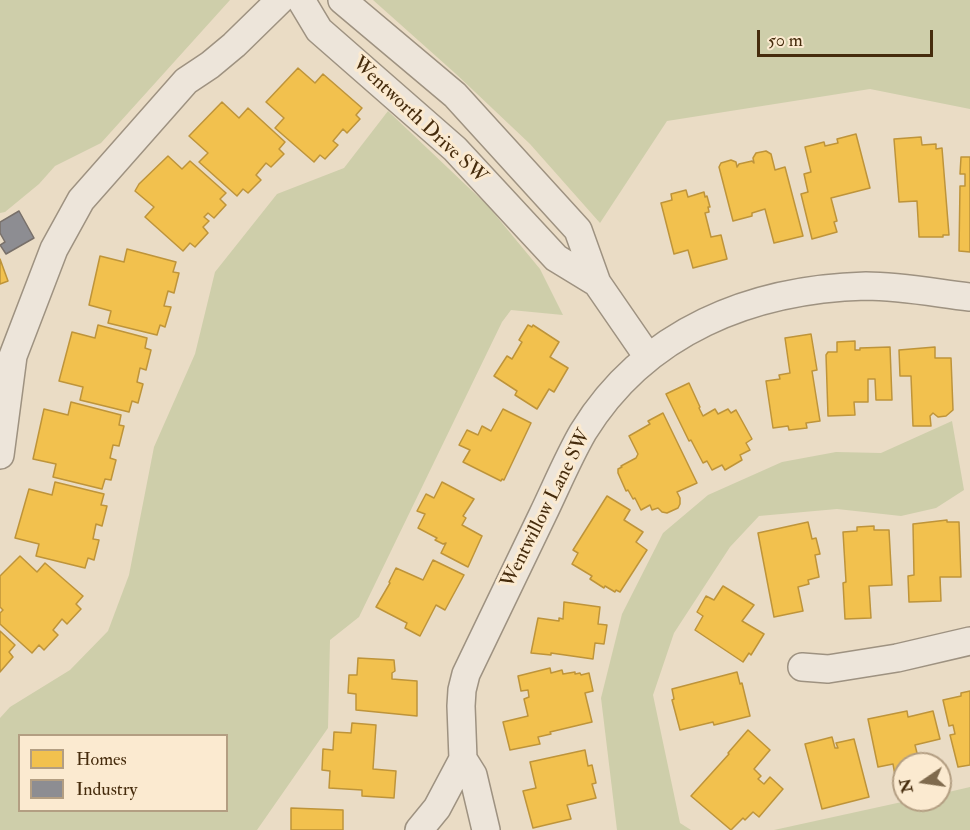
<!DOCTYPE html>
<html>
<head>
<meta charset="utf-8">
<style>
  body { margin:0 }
  #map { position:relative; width:970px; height:830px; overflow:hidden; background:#eadcc5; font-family:"IM FELL Double Pica",serif }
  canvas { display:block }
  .legend { position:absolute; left:18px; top:734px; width:210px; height:78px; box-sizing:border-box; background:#fbead0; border:2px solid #b39e82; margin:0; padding:8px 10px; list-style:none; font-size:18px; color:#462c0d }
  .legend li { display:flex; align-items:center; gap:12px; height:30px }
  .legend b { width:30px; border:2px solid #b39e82 }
  .north { position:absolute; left:892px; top:752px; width:60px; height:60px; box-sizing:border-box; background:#fbead0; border:2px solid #b39e82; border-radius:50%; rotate:257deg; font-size:16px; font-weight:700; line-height:24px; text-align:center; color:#462c0d }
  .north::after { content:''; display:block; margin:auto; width:21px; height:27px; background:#7f6a4d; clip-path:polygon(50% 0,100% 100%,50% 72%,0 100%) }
  .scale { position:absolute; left:757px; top:30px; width:176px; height:27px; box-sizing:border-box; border:3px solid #462c0d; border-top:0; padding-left:8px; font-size:18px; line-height:21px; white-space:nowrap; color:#462c0d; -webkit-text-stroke:4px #fbead0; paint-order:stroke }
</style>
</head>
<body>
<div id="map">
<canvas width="970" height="830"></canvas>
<ul class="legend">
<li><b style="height:16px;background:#f2c14e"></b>Homes</li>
<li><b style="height:16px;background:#8d8d92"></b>Industry</li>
</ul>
<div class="north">N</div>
<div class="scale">50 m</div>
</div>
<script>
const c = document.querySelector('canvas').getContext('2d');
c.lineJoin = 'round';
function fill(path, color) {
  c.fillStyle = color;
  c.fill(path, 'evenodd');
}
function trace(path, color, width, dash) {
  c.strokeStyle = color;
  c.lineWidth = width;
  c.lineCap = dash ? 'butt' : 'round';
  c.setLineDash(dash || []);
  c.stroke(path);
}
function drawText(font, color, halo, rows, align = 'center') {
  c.font = font + ' "IM FELL Double Pica",serif';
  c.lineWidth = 6;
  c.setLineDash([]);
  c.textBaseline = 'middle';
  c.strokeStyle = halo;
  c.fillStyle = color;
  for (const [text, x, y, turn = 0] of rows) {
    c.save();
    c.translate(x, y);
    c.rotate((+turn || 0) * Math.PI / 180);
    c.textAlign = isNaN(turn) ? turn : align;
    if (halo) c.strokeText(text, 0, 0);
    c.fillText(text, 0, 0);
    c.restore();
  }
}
const green = new Path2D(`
  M0 0H230L101 143 55 166 39 184 5 212 0 213Z
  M373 0H970V109L870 89 667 121 600 223 530 144 456 74Z
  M388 111 488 206 540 269 563 315 511 310 502 322 359 617 330 640 328 728 257 830H0V718L10 707 70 670 108 631 129 575 154 447 195 354 215 272 277 194 344 168ZM20 736H226V810H20Z
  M952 421 964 490 936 508 901 516 837 509 759 516 730 547 674 633 653 695 680 823 691 830H617L601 698 622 614 663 533 708 495 782 462 836 452 881 453Z
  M970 787V830H774L911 800H940V794Z`);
const homes = new Path2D(`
  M298 68 315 83 323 74 362 108 356 115 360 119 347 133 343 129 333 141 338 145 325 159 320 155 314 162 275 128 284 118 266 102Z
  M222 102 239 118 248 108 285 142 279 149 284 154 271 167 266 163 256 175 261 180 248 193 243 189 237 196 199 162 208 153 189 136Z
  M856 134 870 188 831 198 837 221 834 222 837 232 812 239 801 194 808 192 804 174 811 172 805 147 824 142 825 146 838 143 837 139Z
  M921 137 922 145 936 144V149L942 148 949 235H943V237H919L917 201 899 202 894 139Z
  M766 151 771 154 775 170 785 167 803 236 774 243 765 209 752 213V216L733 221 719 167 721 163 731 160 736 162 737 167 739 164 752 161 754 163 753 158 756 153Z
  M168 156 182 169 190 161 226 193 220 199 226 205 214 218 208 213 204 217 209 221 203 227 208 233 195 247 190 243 183 251 145 217 154 207 135 191 139 184Z
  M961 157H970V252L959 251 960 186H965V174H960Z
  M686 190 688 197 704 192 705 197 707 196 710 207H708L709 212 705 213 711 237 721 235 727 259 693 268 688 250 674 254 661 203 672 200 671 194Z
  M127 249 176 262 173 272 179 273 174 293 168 291 164 306 171 307 165 327 160 325 157 335 108 323 111 311 89 305 100 256 124 262Z
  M0 259 8 281 0 284Z
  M98 325 147 338 145 348 151 350 146 370 140 368 137 382 143 384 138 403 132 401 129 412 80 400 83 387 59 381 72 332 95 338Z
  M528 325 532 327 533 325 559 342 550 357 568 368 554 392 549 389 537 409 515 395 517 391 494 376 507 356 512 359 522 342 519 340Z
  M811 334 817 370 812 371 820 421 806 423 807 428 789 430 788 426 773 428 766 381 780 379 779 375 790 373 785 338Z
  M855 341V350H860V348L890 347 892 400H876L875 379H868V402H854L855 415 828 416 826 355 828 352H837V342Z
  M935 347V358H951L953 410 946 416 938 417 933 413 930 416 931 426H913L911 376H900L899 350Z
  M689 383 700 407 699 408 703 416 715 409 718 414 728 409 731 413 736 410 752 439 746 443 750 450 740 455 742 460 725 470 722 465 712 470 707 461 703 463 691 440 689 441 666 394Z
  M71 402 121 415 119 425 124 426 119 446 113 445 110 458 116 460 111 480 105 479 102 489 53 477 56 464 33 459 44 409 68 415Z
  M503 409 531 423 504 480 502 479 501 481 463 462 470 450 459 445 467 430 478 435 482 426 491 431Z
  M663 413 697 483 677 492 680 498V504L678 508 667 513 662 512 658 508 652 510 650 505 641 510 635 498 633 499 628 490 626 491 618 473V469L622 467 621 466 636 458 638 454 629 436 650 424 648 421Z
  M55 482 104 494 101 505 107 506 102 526 96 524 93 539 99 540 94 560 88 558 85 568 36 556 39 544 15 538 29 489 52 495Z
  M442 482 474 499 463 516 466 518 462 525 482 536 468 567 441 553 446 543 443 544 435 540 437 538 418 528 425 514 417 511 426 494 434 498Z
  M607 496 630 510 624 520 643 532 636 542 647 550 620 592 616 590 615 592 605 586 604 588 590 579 592 576 572 564 578 553 573 550Z
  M947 520V522H959L961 577H940L941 601 909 602 908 576 914 575 913 524Z
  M808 522 812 539 816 538 820 554 815 555 819 577 808 580 809 584 798 587 803 611 774 617 758 533Z
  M874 526V530H889L892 585 869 586 871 618 845 619 843 583 846 582 843 532 857 531V527Z
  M20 556 37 572 45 563 83 596 76 604 81 609 67 624 62 619 53 630 58 635 44 650 39 645 32 653 0 624V613L3 610 0 607V576Z
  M433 560 464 575 445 610 436 605 420 636 405 628 407 623 376 607 390 583 389 582 396 568 423 580Z
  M723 586 754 605 742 621 764 634 751 655 749 653 743 662 695 630 703 616 697 612 706 596 714 600Z
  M564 602 600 607 598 624 607 625 604 644 595 643 593 659 551 653V655L531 653 538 618 559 621V618L563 619Z
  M0 631 15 645 9 652 13 657 0 672Z
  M358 658 394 660 395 671 392 673V679L417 681V716L356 710V694L348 693 349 675H357Z
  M550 668 551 673 562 670 563 674 575 672V674L580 673 581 675 589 673 593 691 585 693 592 722 550 732 551 734 538 737 540 744 510 750 503 722 528 716 524 699 529 697 528 690 521 691 518 676Z
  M737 672 740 684 742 683 750 716 714 725 713 722 680 730 672 700 674 699 672 689Z
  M970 691V765L958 767 950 735 955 734 953 725 949 726 943 700 961 696V693Z
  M907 711 908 717 933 711 940 739 915 745 918 757 910 759 911 764H904V773L895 775 893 764 878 767 868 719Z
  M352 723 376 725 373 769 396 771 394 798 362 796V790L329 788 330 771 322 770 323 749 333 750 334 732 351 733Z
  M748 730 770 750 754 769 761 776 758 779 764 784 770 777 783 789 759 817 753 812 745 820 743 818 731 830 691 796 729 754 728 753Z
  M832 737 835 748H838L836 743 854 739 869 797 822 809 805 744Z
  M585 750 588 766 592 765 596 783 592 784 596 798 567 805 571 819 533 828 523 791 536 788 530 762Z
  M291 808 343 810V830H291Z`);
const industry = new Path2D(`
  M19 211 34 238 6 254 0 245 5 242 0 233V222Z`);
const minor = new Path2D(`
  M301 0 319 30 455 149 556 258 597 283
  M342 0 455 95 578 230 597 283 648 357
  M0 455 13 356 54 249 81 200 186 81 210 65 234 45 280 0
  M802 667 828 669 897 658 970 641
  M419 830 437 808 463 759
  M486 830 473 775 463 759 461 706 462 690 466 674C492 621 517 567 543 514 556 487 568 458 583 432 645 331 752 289 866 286 900 286 936 293 970 297`);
const streetNames = [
  ["Wentworth Drive SW",419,121,43],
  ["Wentwillow Lane SW",547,509,-63]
];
fill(green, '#ceceaa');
fill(homes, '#f2c14e');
trace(homes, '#be943a', 1.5);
fill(industry, '#8d8d92');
trace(industry, '#78706a', 1.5);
trace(minor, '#9e9281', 30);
trace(minor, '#ede5da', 27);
drawText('20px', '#462c0d', '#fbead0', streetNames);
</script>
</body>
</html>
